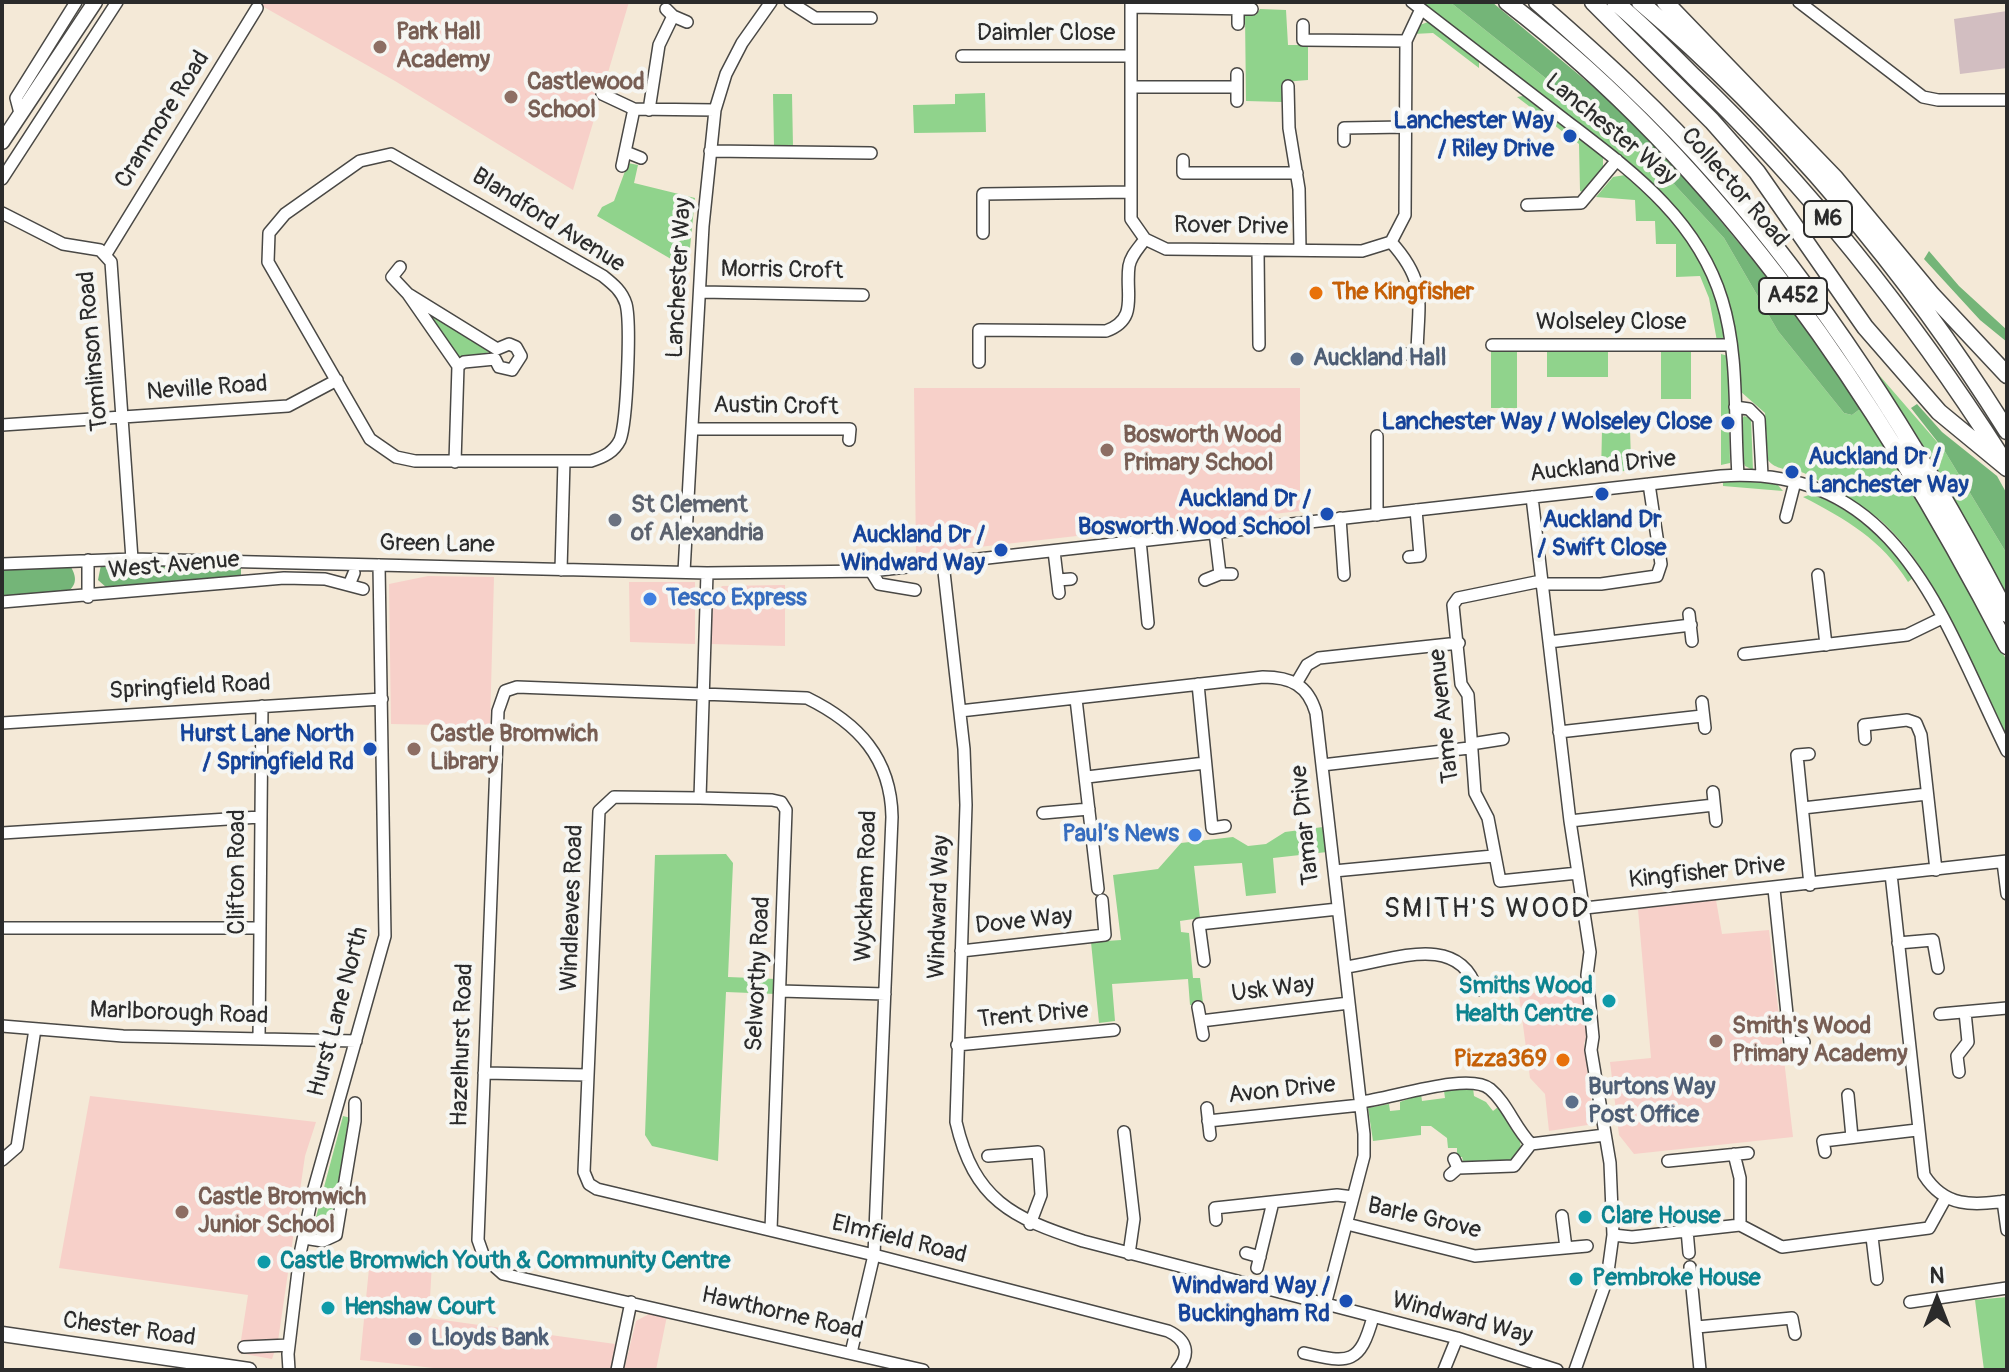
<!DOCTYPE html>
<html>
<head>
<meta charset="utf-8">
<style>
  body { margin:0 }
  #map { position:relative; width:2009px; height:1372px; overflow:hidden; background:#f4e9d7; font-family:Pangolin,sans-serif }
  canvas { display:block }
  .frame { position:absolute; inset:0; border:4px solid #2b2b2b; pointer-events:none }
  .north { position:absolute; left:1897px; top:1260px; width:80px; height:80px; -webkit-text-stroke:6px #f6f6f2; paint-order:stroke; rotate:0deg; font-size:22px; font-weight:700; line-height:32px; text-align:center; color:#2b2b2b }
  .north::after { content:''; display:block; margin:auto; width:28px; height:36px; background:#2b2b2b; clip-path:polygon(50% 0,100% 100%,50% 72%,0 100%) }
</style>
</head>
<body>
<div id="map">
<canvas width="2009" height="1372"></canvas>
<div class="frame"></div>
<div class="north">N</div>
</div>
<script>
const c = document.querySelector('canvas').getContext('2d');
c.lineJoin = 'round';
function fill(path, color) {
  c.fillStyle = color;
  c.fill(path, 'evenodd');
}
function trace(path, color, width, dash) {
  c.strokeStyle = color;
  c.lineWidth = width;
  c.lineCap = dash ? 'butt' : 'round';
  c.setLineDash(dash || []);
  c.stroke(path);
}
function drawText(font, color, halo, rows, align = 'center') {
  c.font = font + ' Pangolin,sans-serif';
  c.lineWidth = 8;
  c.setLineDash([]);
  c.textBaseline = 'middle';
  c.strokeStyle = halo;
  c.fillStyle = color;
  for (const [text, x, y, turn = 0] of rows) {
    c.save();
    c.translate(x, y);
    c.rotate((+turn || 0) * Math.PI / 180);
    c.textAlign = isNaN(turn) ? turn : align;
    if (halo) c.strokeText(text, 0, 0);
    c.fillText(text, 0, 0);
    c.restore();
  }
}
const built = new Path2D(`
  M255 2H629L573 190 395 81Z
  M914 388H1300V511L916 554Z
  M428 576 494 577 490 726 391 724 389 584Z
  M629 582H695V644L630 642Z
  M785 585V646L711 644 713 597 722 586Z
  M1716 900 1722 934 1769 930 1793 1137 1634 1154 1619 1135 1610 1062 1651 1058 1638 909Z
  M1583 986 1588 1035 1584 1043 1594 1124 1549 1131 1545 1094 1530 1078 1519 995Z
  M90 1096 316 1122 305 1156 278 1341 272 1359 239 1353 248 1295 59 1268Z
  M370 1258 432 1262 429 1318 615 1344 612 1370H452L360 1360Z
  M649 1314 667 1316 656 1370H624L636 1321Z`);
const industrial = new Path2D(`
  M2007 11V68L1960 74 1954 19Z`);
const green = new Path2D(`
  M1421 2H1450L1661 170 1724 238 1778 331 1844 413 1852 415 1860 409 1882 438 2007 661V741C1971 669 1940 572 1879 519 1867 509 1814 476 1801 472 1789 469 1775 470 1768 460L1765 413 1740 391C1738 361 1738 329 1727 300 1692 209 1630 165 1556 107 1511 72 1466 37 1421 2Z
  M1260 9 1286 10 1288 45H1308V80L1284 82 1282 102 1246 101 1245 15H1256Z
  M1428 22 1479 60V68L1433 33 1413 34 1417 26Z
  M985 93 986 132 914 133 913 105 955 104V94Z
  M773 94H792L793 147H774Z
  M1523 96 1603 157V169L1585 193 1580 191 1579 144 1517 97Z
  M628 163 638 165 634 183 695 198 689 258 683 266 597 216 602 207 614 201Z
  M1625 175C1666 209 1730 283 1723 340L1717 341 1709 298 1700 276 1676 277V244H1656L1655 221H1636L1635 200 1596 197 1613 177Z
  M417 300 490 348 491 352 459 358Z
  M1491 351H1517V408H1491Z
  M1547 351H1608V377H1547Z
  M1661 351H1691V399H1661Z
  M1721 354 1728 356 1730 463 1721 465Z
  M1873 368 1944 450 2007 554V601L1921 442Z
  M1744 416 1751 418 1753 470 1745 466 1741 456V420Z
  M1602 430H1630L1631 460H1665V464L1601 475Z
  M1723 481 1776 483 1783 491 1723 486Z
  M1812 494C1856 511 1885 540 1914 577L1908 582C1882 540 1846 519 1803 497Z
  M1323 827 1327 852 1273 858 1276 893 1246 896 1242 863 1194 866 1200 918 1180 921 1181 932 1189 933 1193 978H1200L1203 1003 1190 1005 1188 979 1112 984 1115 1021 1099 1023 1091 942 1121 940 1113 875 1158 869 1181 843 1233 837 1248 846 1266 844 1285 832Z
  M726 854 733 863 728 977 776 979V994L726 992 718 1161 652 1146 645 1135 655 855Z
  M1473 1088 1474 1096 1486 1102 1493 1111 1498 1107 1520 1136 1521 1153C1506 1167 1477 1164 1463 1161L1462 1157H1457V1148H1448L1447 1138 1431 1126H1421V1135L1373 1141 1368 1108 1389 1104 1390 1111 1400 1110V1102L1421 1094 1422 1101 1445 1098 1444 1091Z
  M343 1116 351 1118 332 1231 329 1237H315L312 1232Z
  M2007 1297V1370H1984L1975 1300Z`);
const forest = new Path2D(`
  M1450 2H1492L1646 131 1810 329 1860 409 1852 415 1844 413 1778 331 1724 238 1661 170Z
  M1929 251 1959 286 2007 330V342L1980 320 1924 259Z
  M1917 404 1942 432 1997 476 2007 494V554L1944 450 1911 408Z
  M70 565C76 576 78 583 68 592L2 597V570Z
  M101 565H241V578L107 588 98 580Z`);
const minor = new Path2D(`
  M790 2 815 18H871
  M1131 2V219L1145 239 1166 249 1362 251 1391 242 1405 215 1406 41 1421 9
  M1412 2C1460 39 1508 76 1556 113 1624 166 1696 214 1722 300 1739 355 1734 417 1738 475
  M1799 2 1923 97 1938 100H2007
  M1131 7 1252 9
  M1238 9V24
  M673 16 687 22
  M1303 25V40L1406 41
  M962 56H1130
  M1288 86 1289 128 1299 189 1300 250
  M1132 87H1237
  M602 94 634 109 715 110
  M1237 101V74
  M649 110 659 45 673 16 666 9
  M20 113 16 98 76 2
  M1344 141V128L1405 127
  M710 151 871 153
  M626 152 641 158
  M391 154 603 276C613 284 622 291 626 304 631 323 627 422 620 440 614 452 604 457 591 461H415L396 457 370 439 268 262 269 233 285 214 360 161Z
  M1183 160V173H1297
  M622 166 634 109
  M2 179 117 2
  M1527 205 1581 203 1617 160
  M2 213 63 244 100 250 111 262 132 559
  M983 233V194L1130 192
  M1391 242C1428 283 1418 302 1417 354H1402
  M1258 251 1259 345
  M106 254 257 8
  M400 267 392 277 408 294
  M701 292 863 295
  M1492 345H1730
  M979 362V330L1106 331C1139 319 1125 294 1129 266 1131 255 1139 248 1145 239
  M1735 407 1749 409 1759 419 1762 475
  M2 425 288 406 337 380
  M693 429H850L849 440
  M1377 436V515
  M455 462 458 366 408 294 497 349 509 344 516 347 521 356 512 370 499 367 495 359 464 362 458 366
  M1532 497 1570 821 1590 952 1587 975 1593 1037 1591 1050 1610 1163 1613 1235 1607 1279 1575 1370
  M1786 517 1795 482
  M1340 518 1344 575
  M1215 532 1220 574
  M1140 540 1148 623
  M1054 551 1059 593
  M1409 557 1420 556 1416 510
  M88 560V597
  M943 563 964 749 966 805 956 1122C974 1200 1012 1218 1083 1241L1457 1338 1557 1370
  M2 564 132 559 707 573 871 571 1721 476C1900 464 1942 620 2007 751
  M561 570 564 461
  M871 571 879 584 915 590
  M684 572 703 226 715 110 726 74 742 43 771 2
  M707 573 700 798 614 797 599 811 584 1172 589 1184 597 1189 874 1255 1168 1331C1187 1340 1191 1354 1177 1370
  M1818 575 1826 645
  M1058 580 1071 579
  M1205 580 1220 574H1232
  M1541 581 1458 598 1453 605 1461 684 1468 695 1475 793 1488 818 1500 881 1578 873
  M1542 584H1601L1657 576 1661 564 1649 484
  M349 585 354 573
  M2 602 284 578 325 579 363 589
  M1689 614 1692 641
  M1549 642 1691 625
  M1744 654 1907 635 1942 618
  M1297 682 1307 665 1319 658 1459 643
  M1198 684 1212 828 1225 826
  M1076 699 1098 889
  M1702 702 1705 728
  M960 711 1263 677C1291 677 1308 685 1316 713L1364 1134V1156L1325 1305
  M2 723 382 699
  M1559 732 1702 716
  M1865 739 1864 725 1907 720 1916 723 1921 735 1936 870
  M1471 744 1503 739
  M1809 754 1797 755 1810 885
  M1322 765 1469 748
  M1087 777 1205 763
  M1713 792 1716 821
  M700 798 772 800 781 802 786 810 771 1230
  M1803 808 1927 794
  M1043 813 1089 809
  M1570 821 1714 805
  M2 833 260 817
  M2003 862 2007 894
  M1334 871 1493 856
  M1891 874 1924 1175C1945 1208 1972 1205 2007 1201
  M1774 889 1790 1043 1804 1042
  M1585 908 2007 861
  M2 928H260
  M1898 943 1933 940 1938 968
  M961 951 1105 935 1102 900
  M1204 961 1199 924 1338 909
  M1346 967C1389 962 1458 930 1477 990
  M780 991 885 994
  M1198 1007 1203 1035
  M1940 1014 2007 1008
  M1201 1021 1349 1003
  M2 1026 123 1036 356 1041
  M259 1039 262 706
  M957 1045 1114 1030
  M1959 1072 1957 1056 1968 1042 1965 1012
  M484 1073 588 1075
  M1848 1095 1852 1137
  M1360 1102C1388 1100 1468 1071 1490 1089 1507 1103 1515 1128 1531 1144L1605 1135
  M1207 1108 1210 1135
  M1208 1121 1361 1105
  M1124 1132 1134 1219 1129 1254
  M1825 1152 1823 1141 1917 1130
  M1734 1154 1740 1178V1225
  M988 1156 1038 1152 1041 1195 1030 1224
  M2 1160 17 1147 35 1029
  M1668 1161 1748 1153
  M1458 1168 1514 1166 1531 1144
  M1450 1175 1458 1168 1454 1159
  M2003 1201 2007 1230
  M1562 1216 1566 1248
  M1216 1220 1215 1208 1337 1195 1353 1197
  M1347 1224 1475 1256 1587 1246
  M1687 1230 1689 1253
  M1613 1235 1632 1237 1740 1225 1782 1247 1929 1228 1945 1199
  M1872 1237 1877 1279
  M304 1238 323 1241 336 1235 355 1121V1103
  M1246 1253 1260 1257
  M1690 1267 1700 1370
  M1257 1268 1273 1202
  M1910 1302 2007 1288
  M1697 1327 1792 1318 1795 1334
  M244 1347 289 1345
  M851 1353 874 1255 892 817C891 758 858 723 807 698L517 687 505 691 498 711 478 1240 484 1257 503 1274 923 1370
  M1304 1353C1350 1364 1360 1364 1373 1317
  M289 1370 288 1354 300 1254 313 1192 385 936 379 565
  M617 1370 631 1302
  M1444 1370 1457 1338`);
const major = new Path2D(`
  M2 142 95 2
  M2 1334 249 1370`);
const highway = new Path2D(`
  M1507 2C1727 171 1881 403 2007 646
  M1537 2C1599 56 1661 112 1716 175 1832 307 1926 458 2007 614
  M1593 2 1712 121 1757 172 1865 327 1939 412 2007 468
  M1615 2C1643 25 1668 51 1694 77 1813 191 1913 319 2002 458
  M1640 2C1783 123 1908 272 2007 431
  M1665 2 1835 178 1932 295 2007 375`);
const markers = [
  [380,47,8,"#8d6e63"],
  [511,97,8,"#8d6e63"],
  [1570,136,8,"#1a4fb4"],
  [1316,293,8,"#e8710a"],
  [1297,359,8,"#5c6f8a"],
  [1728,423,8,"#1a4fb4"],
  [1107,450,8,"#8d6e63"],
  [1792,472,8,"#1a4fb4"],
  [1602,494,8,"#1a4fb4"],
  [1327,514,8,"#1a4fb4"],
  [615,520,8,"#6b7280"],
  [1001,550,8,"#1a4fb4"],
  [650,599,8,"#3f7fe0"],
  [370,749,8,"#1a4fb4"],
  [414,749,8,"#8d6e63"],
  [1195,835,8,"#3f7fe0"],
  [1609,1001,8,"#0f9aa8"],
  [1716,1041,8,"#8d6e63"],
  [1563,1060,8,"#e8710a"],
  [1572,1102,8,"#5c6f8a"],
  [182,1212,8,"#8d6e63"],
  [1585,1217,8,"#0f9aa8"],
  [264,1262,8,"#0f9aa8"],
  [1576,1279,8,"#0f9aa8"],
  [1346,1301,8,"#1a4fb4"],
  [328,1308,8,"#0f9aa8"],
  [415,1339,8,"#5c6f8a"]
];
const shields = [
  [1828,219,48],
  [1793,296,68]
];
const shieldNames = [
  ["M6",1828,219],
  ["A452",1793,296]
];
const educationNames = [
  ["Park Hall",396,33],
  ["Academy",396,61],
  ["Castlewood",527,83],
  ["School",527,111],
  ["Bosworth Wood",1123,436],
  ["Primary School",1123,464],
  ["Castle Bromwich",430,735],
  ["Library",430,763],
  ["Smith's Wood",1732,1027],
  ["Primary Academy",1732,1055],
  ["Castle Bromwich",198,1198],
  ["Junior School",198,1226]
];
const streetNames = [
  ["Daimler Close",1046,34],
  ["Cranmore Road",163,120,-58],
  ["Lanchester Way",1610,130,39],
  ["Collector Road",1734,188,49],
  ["Blandford Avenue",548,221,32],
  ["Rover Drive",1231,227,1],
  ["Morris Croft",782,271,1],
  ["Lanchester Way",680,278,-87],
  ["Wolseley Close",1611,323],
  ["Tomlinson Road",94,351,-95],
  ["Neville Road",207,389,-4],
  ["Austin Croft",776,407,1],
  ["Auckland Drive",1603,467,-6],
  ["Green Lane",437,545,1],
  ["West Avenue",174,566,-5],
  ["Springfield Road",190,688,-3],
  ["Tame Avenue",1445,716,-96],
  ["Tamar Drive",1306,825,-96],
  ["Clifton Road",238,872,-90],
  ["Kingfisher Drive",1707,873,-6],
  ["Wyckham Road",867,886,-88],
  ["Windward Way",940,907,-88],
  ["Windleaves Road",573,908,-88],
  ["Dove Way",1024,922,-6],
  ["Selworthy Road",759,974,-87],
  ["Usk Way",1273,990,-7],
  ["Hurst Lane North",339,1012,-75],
  ["Marlborough Road",179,1014,2],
  ["Trent Drive",1033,1016,-5],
  ["Hazelhurst Road",463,1045,-88],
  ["Avon Drive",1282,1091,-6],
  ["Barle Grove",1424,1219,13],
  ["Elmfield Road",899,1240,14],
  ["Hawthorne Road",782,1314,13],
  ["Windward Way",1462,1319,15],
  ["Chester Road",129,1330,8]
];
const transitNames = [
  ["Lanchester Way",1554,122],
  ["/ Riley Drive",1554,150],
  ["Lanchester Way / Wolseley Close",1712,423],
  ["Auckland Dr /",1808,458,"left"],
  ["Lanchester Way",1808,486,"left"],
  ["Auckland Dr /",1311,500],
  ["Bosworth Wood School",1311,528],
  ["Auckland Dr",1602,521,"center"],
  ["/ Swift Close",1602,549,"center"],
  ["Auckland Dr /",985,536],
  ["Windward Way",985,564],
  ["Hurst Lane North",354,735],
  ["/ Springfield Rd",354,763],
  ["Windward Way /",1330,1287],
  ["Buckingham Rd",1330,1315]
];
const foodNames = [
  ["The Kingfisher",1332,293],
  ["Pizza369",1547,1060,"right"]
];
const serviceNames = [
  ["Auckland Hall",1313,359],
  ["Burtons Way",1588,1088],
  ["Post Office",1588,1116],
  ["Lloyds Bank",431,1339]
];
const worshipNames = [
  ["St Clement",631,506],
  ["of Alexandria",631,534]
];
const shopNames = [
  ["Tesco Express",666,599],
  ["Paul’s News",1179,835,"right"]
];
const cultureNames = [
  ["Smiths Wood",1593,987,"right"],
  ["Health Centre",1593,1015,"right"],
  ["Clare House",1601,1217],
  ["Castle Bromwich Youth & Community Centre",280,1262],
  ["Pembroke House",1592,1279],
  ["Henshaw Court",344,1308]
];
const quarterNames = [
  ["SMITH'S WOOD",1487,910]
];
fill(built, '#f7d0c9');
fill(industrial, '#d2bec1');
fill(green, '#90d38c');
fill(forest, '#74b578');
trace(minor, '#494845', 14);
trace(major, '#494845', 17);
trace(highway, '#494845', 19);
trace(minor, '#fff', 11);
trace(major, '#fff', 14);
trace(highway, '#fff', 16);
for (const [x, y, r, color] of markers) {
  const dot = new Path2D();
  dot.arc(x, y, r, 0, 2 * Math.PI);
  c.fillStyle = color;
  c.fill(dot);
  trace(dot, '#f6f6f2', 3);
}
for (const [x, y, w] of shields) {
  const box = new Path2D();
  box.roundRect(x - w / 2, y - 18, w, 36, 6);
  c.fillStyle = '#f6f6f2';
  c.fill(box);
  trace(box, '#2b2b2b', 2);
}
drawText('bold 22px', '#2b2b2b', null, shieldNames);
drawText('bold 24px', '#785e54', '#f6f6f2', educationNames, 'left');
drawText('24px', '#2b2b2b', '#f6f6f2', streetNames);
drawText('bold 24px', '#164399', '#f6f6f2', transitNames, 'right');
drawText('bold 24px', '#c56008', '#f6f6f2', foodNames, 'left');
drawText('bold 24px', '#4e5e75', '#f6f6f2', serviceNames, 'left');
drawText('bold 24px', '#5b616d', '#f6f6f2', worshipNames, 'left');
drawText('bold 24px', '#366cbe', '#f6f6f2', shopNames, 'left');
drawText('bold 24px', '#0d838f', '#f6f6f2', cultureNames, 'left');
c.letterSpacing = '2px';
drawText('28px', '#2b2b2b', '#f6f6f2', quarterNames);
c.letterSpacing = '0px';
</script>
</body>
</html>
